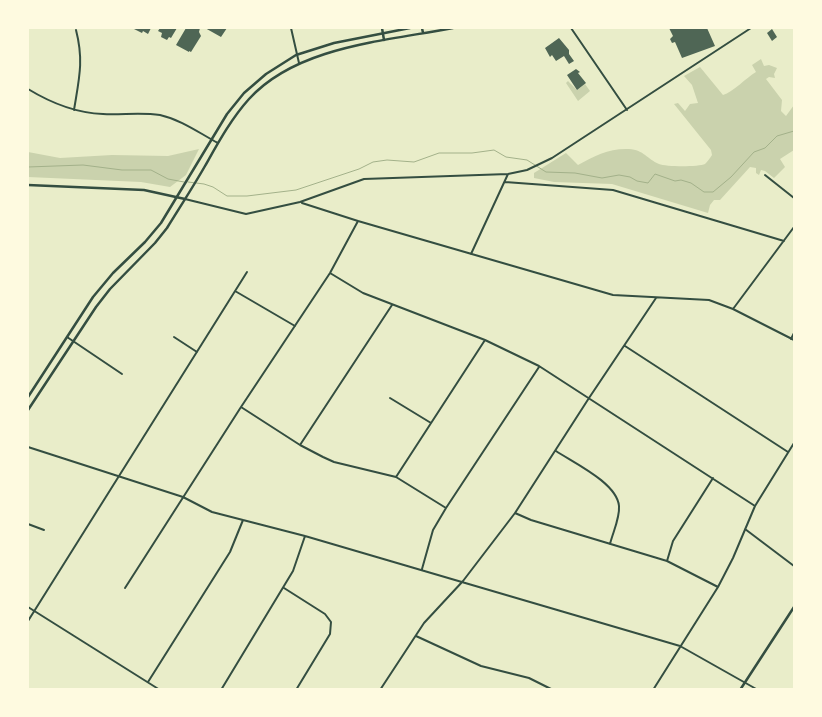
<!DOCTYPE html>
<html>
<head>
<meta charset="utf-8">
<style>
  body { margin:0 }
  #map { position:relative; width:822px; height:717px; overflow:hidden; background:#e9edc9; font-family:"Varela Round",sans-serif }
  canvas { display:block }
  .frame { position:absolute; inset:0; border:29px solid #fefae0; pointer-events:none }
</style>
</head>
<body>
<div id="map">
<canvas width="822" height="717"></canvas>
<div class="frame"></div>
</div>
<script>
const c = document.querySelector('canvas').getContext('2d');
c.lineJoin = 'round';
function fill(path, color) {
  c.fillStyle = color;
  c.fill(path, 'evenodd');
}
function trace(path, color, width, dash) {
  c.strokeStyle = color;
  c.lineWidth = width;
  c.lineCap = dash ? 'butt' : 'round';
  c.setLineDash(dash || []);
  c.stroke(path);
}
const green = new Path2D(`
  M761 59 764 66 769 65 777 68 774 74 775 78 769 77 766 79 782 100 781 111 786 116 794 105V150L780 159 785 167 774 178 765 171 761 170 759 175 756 173V168L750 167 720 200H714L710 205 708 213 612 184 554 182 534 178V173L566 153 578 165C594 156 610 148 629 149 644 150 647 159 659 164 666 167 699 167 705 164 707 162 710 158 712 155L711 150 674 104 678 103 685 111 690 104 698 103 692 85 684 76 700 67 723 95C733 92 746 78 756 72L752 65Z
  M568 81 577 90 585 84 590 91 578 101 566 83Z
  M199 149 186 175 170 187 141 182 28 177V152L60 158 112 155 168 156Z`);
const stream = new Path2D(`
  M28 167 83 165 122 170H151L168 179 184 182
  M188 182 204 184 213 187 227 196H247L296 190 359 169 373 162 387 160 414 162 439 153H472L494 150 506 157 527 160 546 172 575 173 602 178 619 175 630 177 637 181 648 183 655 174 675 181 681 180 691 183 704 192H713L731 177 754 152 765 148 777 136 794 131`);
const building = new Path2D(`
  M135 28H151L148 34 143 31 142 33 134 29Z
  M160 28H177L171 38 169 37 167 40 161 37 162 33 158 31Z
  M186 28H200L199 32 201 36 191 52 189 51V52L176 45Z
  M205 28H227L221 37Z
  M669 28H707L715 46 682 58 675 42 672 43 670 39 673 36Z
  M772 29 777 37 772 41 767 33Z
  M559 38 569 50V54L574 61 569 64 564 56 556 61 552 55 550 57 545 48Z
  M576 69 580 72 578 73 586 83 577 90 567 75Z`);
const minor = new Path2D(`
  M291 28 299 63
  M571 28 627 110
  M28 89C51 103 75 113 103 114 122 115 141 112 160 115 182 120 199 133 218 143
  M74 110C79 79 84 61 76 30
  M765 175 794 198
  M505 182 613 190 784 241
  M185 199 246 214 300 202 364 179 508 174 527 170 552 158 751 28
  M302 203 358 221 613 295 709 300 733 309 794 340
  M471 254 508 174
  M330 273 363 293 485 340 539 366 755 506
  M235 291 295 326
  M733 309 794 227
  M67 337 122 374
  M174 337 197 352
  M791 339 794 333
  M625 346 788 452
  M390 398 431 423
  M241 407 300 445 323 457 334 462 396 477 446 508
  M300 445 392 305
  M28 447 183 497 212 512 305 536 680 646 758 690
  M556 451C574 463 617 483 619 506 620 518 613 532 610 544
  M396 477 485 340
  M515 513 531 520 667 561 718 587
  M28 524 44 530
  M745 529 794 566
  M667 561 673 541 713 478
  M422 569 433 530 446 508 539 367
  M125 588 241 407 330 273 358 221
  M284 588 325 614 331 622 330 634 296 690
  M28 607 160 690
  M28 621 247 272
  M416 636 481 666 529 678 553 690
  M148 682 230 552 243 520
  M221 690 293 571 305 536
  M380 690 424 623 463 581 515 513 589 398 656 298
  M653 690 718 587 733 558 755 506 794 443`);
const tertiary = new Path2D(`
  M382 28 384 40
  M28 185 144 190 185 199
  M740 690 794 607`);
const secondary = new Path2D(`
  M422 28 423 33
  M28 397 93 297 113 273 145 242 161 223 227 114 244 93 266 74 296 55 334 43 410 28
  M28 410 96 307 110 289 155 243 167 228C180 207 193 187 205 166 218 143 231 119 249 99 297 46 386 41 453 28`);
fill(green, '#cad2ad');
trace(stream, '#a3b18a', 1);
fill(building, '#4f6655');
trace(minor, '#344e41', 2);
trace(tertiary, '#344e41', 2.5);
trace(secondary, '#344e41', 2.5);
</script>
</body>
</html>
